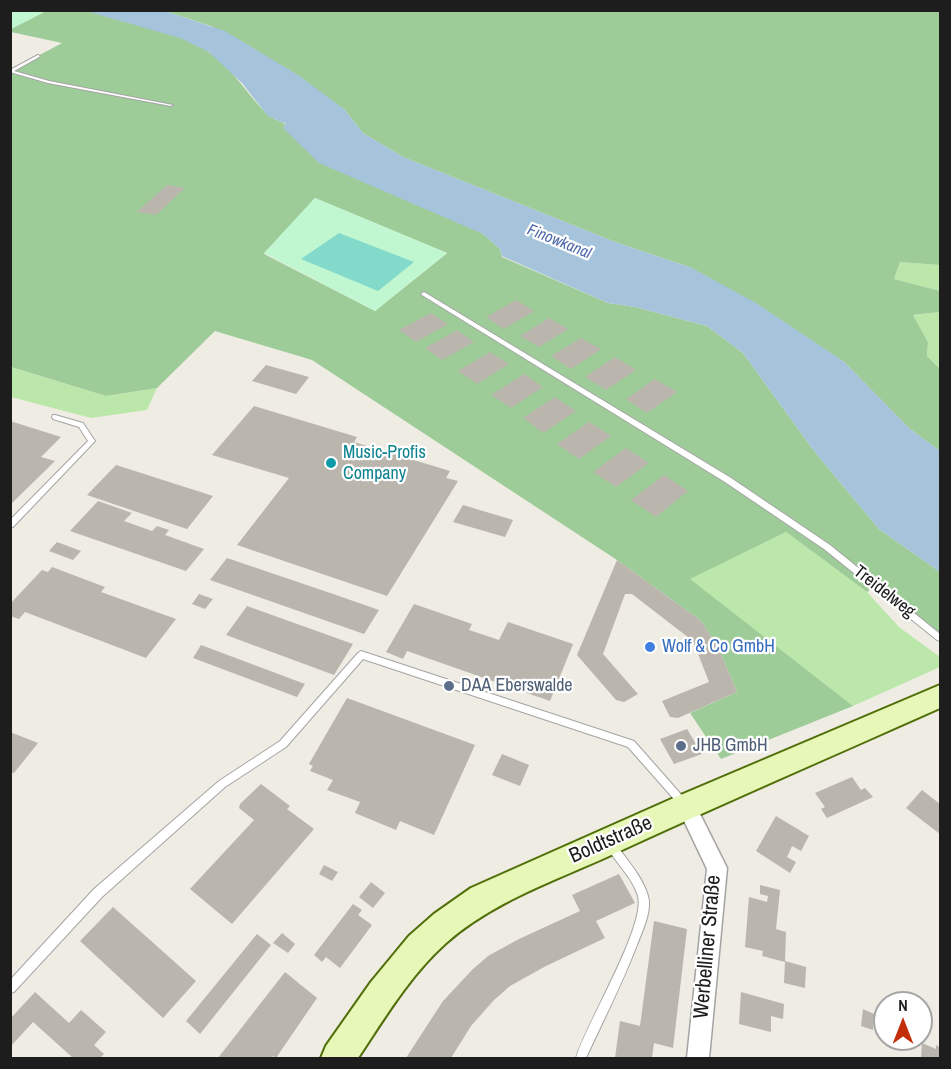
<!DOCTYPE html>
<html>
<head>
<meta charset="utf-8">
<style>
  body { margin:0 }
  #map { position:relative; width:951px; height:1069px; overflow:hidden; background:#eeece3; font-family:"Archivo Narrow",sans-serif }
  canvas { display:block }
  .frame { position:absolute; inset:0; border:12px solid #1d1d1d; pointer-events:none }
  .north { position:absolute; left:873px; top:991px; width:60px; height:60px; box-sizing:border-box; background:#fff; border:2px solid #a5a5a5; border-radius:50%; rotate:0deg; font-size:16px; font-weight:700; line-height:24px; text-align:center; color:#1d1d1d }
  .north::after { content:''; display:block; margin:auto; width:21px; height:27px; background:#c32d08; clip-path:polygon(50% 0,100% 100%,50% 72%,0 100%) }
</style>
</head>
<body>
<div id="map">
<canvas width="951" height="1069"></canvas>
<div class="frame"></div>
<div class="north">N</div>
</div>
<script>
const c = document.querySelector('canvas').getContext('2d');
c.lineJoin = 'round';
function fill(path, color) {
  c.fillStyle = color;
  c.fill(path, 'evenodd');
}
function trace(path, color, width, dash) {
  c.strokeStyle = color;
  c.lineWidth = width;
  c.lineCap = dash ? 'butt' : 'round';
  c.setLineDash(dash || []);
  c.stroke(path);
}
function drawText(font, color, halo, rows, align = 'center') {
  c.font = font + ' "Archivo Narrow",sans-serif';
  c.lineWidth = 4.5;
  c.setLineDash([]);
  c.textBaseline = 'middle';
  c.strokeStyle = halo;
  c.fillStyle = color;
  for (const [text, x, y, turn = 0] of rows) {
    c.save();
    c.translate(x, y);
    c.rotate((+turn || 0) * Math.PI / 180);
    c.textAlign = isNaN(turn) ? turn : align;
    if (halo) c.strokeText(text, 0, 0);
    c.fillText(text, 0, 0);
    c.restore();
  }
}
const grass = new Path2D(`
  M900 262 940 265V291L894 279Z
  M940 312V369L927 356 928 342 913 315Z
  M10 367 106 396 157 388 147 410 91 418 11 397Z
  M786 532 867 592 899 627 940 657V667L853 706 689 579Z`);
const forest = new Path2D(`
  M46 11C59 11 74 9 88 11 117 15 187 35 210 53 233 69 247 94 266 113 271 119 280 120 286 125L283 128 483 234 500 249 502 257 608 303 635 307 707 326 743 353 814 451 879 529 940 572V638L876 585 867 592 786 532 690 579 853 706 721 759 690 713 737 692 717 645 700 620 617 560 312 360 215 331 157 388 106 396 11 367 10 71 62 43 11 32V29ZM315 198 447 253 446 254 375 311 264 254Z
  M165 11H940V265L900 262 894 279 940 291V312L913 315 928 342 927 356 940 369V451L910 429 843 361 692 268 615 242 403 157 363 133 344 109 211 26Z`);
const park = new Path2D(`
  M11 10H46V11L11 29Z
  M315 198 447 253 375 311 264 253Z`);
const pitch = new Path2D(`
  M339 233 414 262 378 291 301 259Z`);
const water = new Path2D(`
  M86 11H165L225 31 298 75 344 109 363 133 403 157 615 242 692 268 756 303 843 361 910 429 940 451V572L879 529 814 451 743 353 707 326 635 307 608 303 502 256 500 249 483 234 319 163 283 128 286 124 268 116 242 83 209 52 180 38Z`);
const building = new Path2D(`
  M167 185 185 188 156 215 137 212Z
  M516 300 534 311 504 329 486 317Z
  M431 313 448 324 416 342 399 330Z
  M549 318 568 329 539 347 520 336Z
  M457 330 474 342 442 360 425 348Z
  M581 338 601 349 571 369 551 356Z
  M490 352 509 364 477 384 458 371Z
  M615 357 636 370 606 390 585 377Z
  M266 365 309 377 296 394 252 381Z
  M524 374 543 387 511 408 491 395Z
  M655 379 677 392 647 413 626 399Z
  M555 397 576 411 543 433 523 418Z
  M254 406 357 437 354 442 450 471 446 478 458 481 387 596 237 545 289 478 212 455Z
  M10 421 61 437 41 457 55 461 10 505Z
  M589 422 611 436 579 459 557 444Z
  M626 448 649 463 616 487 593 472Z
  M116 465 213 496 187 529 87 495Z
  M664 475 688 491 656 517 631 500Z
  M98 501 132 513 124 521 152 531 157 526 169 530 165 535 204 549 186 571 70 531Z
  M463 505 513 520 505 537 453 522Z
  M57 542 81 551 73 560 49 551Z
  M227 558 336 595 379 610 364 634 210 580Z
  M617 560 700 620 717 645 737 692 678 718 670 717 662 701 709 682 693 641 632 594H625L603 654 638 694 624 702 616 700 577 655Z
  M52 567 105 587 101 592 176 619 146 658 25 612 19 619 10 616V604L42 570 48 572Z
  M199 594 213 599 205 609 192 604Z
  M414 604 472 624 469 630 499 640 508 622 573 644 550 701 407 651 403 659 386 652Z
  M247 606 353 644 334 675 226 635Z
  M201 645 305 684 297 697 193 658Z
  M347 698 475 745 434 835 400 821 396 830 355 813 360 802 327 790 333 780 310 771 313 766 309 764Z
  M687 729 702 754 674 764 660 739Z
  M10 732 38 743 14 773 10 772Z
  M502 754 529 765 520 786 492 775Z
  M852 777 861 790 865 788 873 797 827 818 821 809 825 807 815 793Z
  M261 784 290 806 287 809 314 829 232 924 190 889 254 820 239 808 240 804Z
  M922 790 940 804V834L906 808Z
  M776 816 809 836 801 851 792 846 787 857 796 862 790 873 756 851Z
  M324 865 338 872 332 881 319 874Z
  M619 874 635 903 596 921 605 938 546 966 510 986 494 1000 471 1026 451 1058H406L443 1001 473 969 488 956 519 939 580 911 572 895Z
  M371 882 385 893 373 908 359 897Z
  M760 885 780 890 776 929 786 932 785 962 762 956 763 951 745 947 749 897 767 902 768 896 760 894Z
  M353 904 362 910 358 915 372 925 340 968 326 957 322 962 314 955Z
  M113 907 196 981 163 1018 80 941Z
  M654 921 687 929 673 1048 654 1043 652 1058H615L620 1021 640 1026Z
  M282 933 295 944 288 953 273 943Z
  M257 934 271 945 200 1034 186 1021Z
  M785 961 806 967 805 988 784 983Z
  M285 972 317 998 276 1058 273 1056 271 1058H218Z
  M35 992 69 1023 81 1010 106 1032 94 1045 104 1054 100 1058H73L33 1022 10 1047V1019Z
  M741 992 784 1004 783 1019 771 1016V1032L739 1024Z
  M863 1009 874 1014 873 1030 861 1026Z
  M922 1043 936 1049V1045L940 1047V1058H921Z`);
const service = new Path2D(`
  M38 55 40 56 39 57 14 71 49 81 173 105 171 106 48 83 10 72V70Z
  M424 292 731 478 830 545 940 634V641L937 640 824 549 725 482 422 295 421 294Z
  M53 415H55L83 423 95 441 13 527 10 528V520L88 441 79 427 53 419 52 417Z
  M361 651 634 741 686 800 688 803 686 806 683 807 680 806 628 747 363 659 286 747 225 787 102 897 14 992 10 993V980L94 889 219 781 280 741 358 653Z
  M611 840 614 842C625 857 647 882 649 901 650 915 642 932 637 945 622 984 603 1021 586 1058H576C586 1024 646 926 638 896 632 876 615 863 606 845L608 842Z`);
const minor = new Path2D(`
  M686 797 693 800 727 868 709 1058H687L707 869 677 806 679 800Z`);
const secondary = new Path2D(`
  M940 685V708C830 757 719 805 609 856 554 881 492 902 446 943 410 975 384 1019 358 1058H321L326 1046 371 982 409 936 434 914 471 888 676 797Z`);
const markers = [
  [331,463,6,"#0f9aa8"],
  [650,647,6,"#3f7fe0"],
  [449,686,6,"#5c6f8a"],
  [681,746,6,"#5c6f8a"]
];
const farWaternames = [
  ["Finowkanal",559,242,22]
];
const cultureNames = [
  ["Music-Profis",343,453],
  ["Company",343,474]
];
const streetNames = [
  ["Treidelweg",884,592,38]
];
const shopNames = [
  ["Wolf & Co GmbH",662,647]
];
const serviceNames = [
  ["DAA Eberswalde",461,686],
  ["JHB GmbH",693,746]
];
const nearStreetnames = [
  ["Boldtstraße",611,840,-24],
  ["Werbelliner Straße",708,947,-85]
];
fill(grass, '#bce7ab');
fill(forest, '#9ecc99');
fill(park, '#c1f7d0');
fill(pitch, '#84daca');
fill(water, '#a5c3da');
fill(building, '#bab5ad');
trace(service, '#a4a4a4', 2);
trace(minor, '#a4a4a4', 3);
trace(secondary, '#506f09', 4);
fill(service, '#fff');
fill(minor, '#fff');
fill(secondary, '#e7f7b8');
for (const [x, y, r, color] of markers) {
  const dot = new Path2D();
  dot.arc(x, y, r, 0, 2 * Math.PI);
  c.fillStyle = color;
  c.fill(dot);
  trace(dot, '#fff', 2);
}
drawText('italic 16px', '#4d69a9', '#fff', farWaternames);
drawText('18px', '#0d838f', '#fff', cultureNames, 'left');
drawText('18px', '#1d1d1d', '#fff', streetNames);
drawText('18px', '#366cbe', '#fff', shopNames, 'left');
drawText('18px', '#4e5e75', '#fff', serviceNames, 'left');
drawText('21px', '#1d1d1d', '#fff', nearStreetnames);
</script>
</body>
</html>
